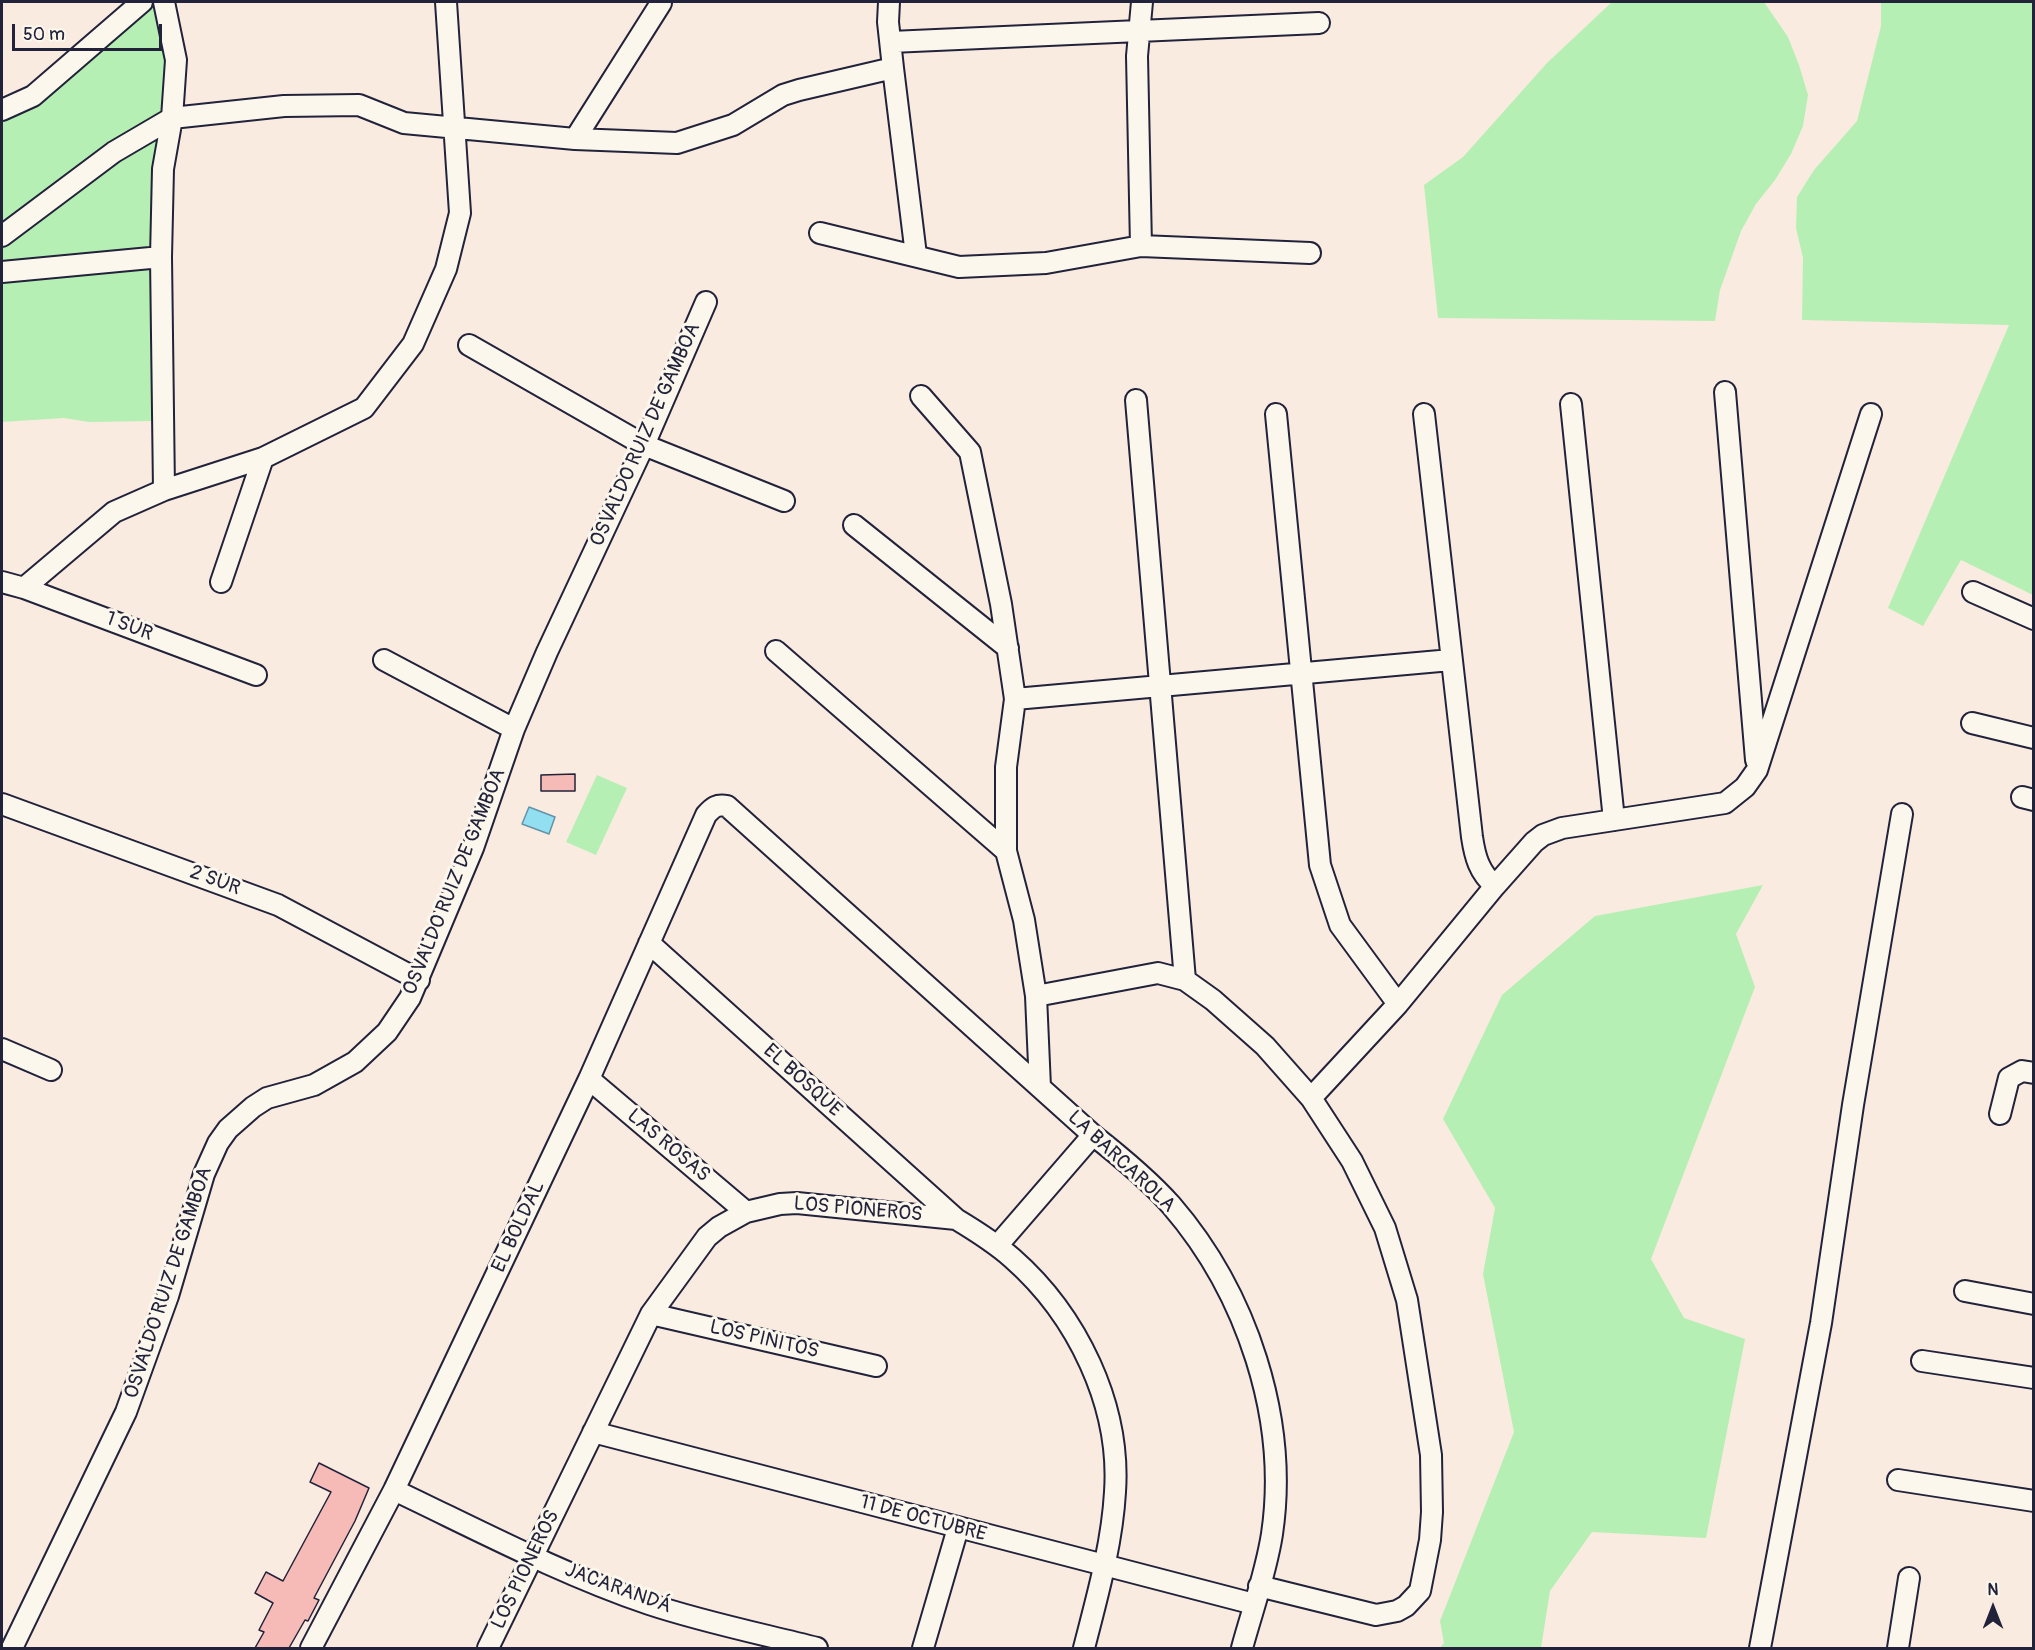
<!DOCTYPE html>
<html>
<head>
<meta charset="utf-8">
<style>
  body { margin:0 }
  #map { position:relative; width:2035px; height:1650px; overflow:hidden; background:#faebe1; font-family:Pangolin,sans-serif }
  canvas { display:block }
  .frame { position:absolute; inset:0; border:3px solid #22223b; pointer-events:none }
  .north { position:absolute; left:1963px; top:1578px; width:60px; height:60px; -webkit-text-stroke:4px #fbf7ec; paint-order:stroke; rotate:0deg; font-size:16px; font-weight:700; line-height:24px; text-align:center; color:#22223b }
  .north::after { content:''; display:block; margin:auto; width:21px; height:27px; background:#22223b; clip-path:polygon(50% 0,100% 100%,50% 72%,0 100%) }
  .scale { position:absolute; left:12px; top:24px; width:150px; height:27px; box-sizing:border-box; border:3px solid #22223b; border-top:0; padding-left:8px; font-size:18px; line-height:21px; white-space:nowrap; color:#22223b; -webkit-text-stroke:4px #fbf7ec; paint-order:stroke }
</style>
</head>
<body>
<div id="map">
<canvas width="2035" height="1650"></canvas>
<div class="frame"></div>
<div class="north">N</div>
<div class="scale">50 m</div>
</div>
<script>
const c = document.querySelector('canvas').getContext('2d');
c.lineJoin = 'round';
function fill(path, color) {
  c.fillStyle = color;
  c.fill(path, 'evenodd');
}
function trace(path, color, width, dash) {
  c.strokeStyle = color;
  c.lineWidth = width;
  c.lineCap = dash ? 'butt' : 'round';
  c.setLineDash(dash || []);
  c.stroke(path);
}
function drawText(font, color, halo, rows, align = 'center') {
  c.font = font + ' Pangolin,sans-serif';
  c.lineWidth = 6;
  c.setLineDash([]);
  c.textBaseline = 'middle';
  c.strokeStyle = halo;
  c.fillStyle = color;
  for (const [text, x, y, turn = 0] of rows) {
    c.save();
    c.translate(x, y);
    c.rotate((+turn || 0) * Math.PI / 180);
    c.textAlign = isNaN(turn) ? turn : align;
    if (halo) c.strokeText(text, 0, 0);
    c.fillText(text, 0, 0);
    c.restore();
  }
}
const green = new Path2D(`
  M1612 2H1764L1788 37 1799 65 1808 95 1803 126 1791 154 1775 180 1756 204 1741 231 1720 290 1715 321 1438 318 1424 185 1463 157 1547 63Z
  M1881 2H2033V595L1961 560 1923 626 1888 608 2009 325 1802 320 1803 258 1796 228 1797 197 1814 170 1857 121 1881 26Z
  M156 3 168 60 154 421 89 422 64 418 2 422V115L142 11Z
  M597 775 627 788 596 855 566 842Z
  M1763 885 1736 934 1755 987 1651 1259 1684 1318 1745 1339 1706 1538 1592 1532 1550 1591 1541 1648H1440L1444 1643 1440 1621 1514 1432 1483 1274 1495 1208 1443 1119 1502 995 1595 916Z`);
const water = new Path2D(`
  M529 807 555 817 549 834 522 824Z`);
const building = new Path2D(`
  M575 774V791H541V775Z
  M319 1463 369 1488 355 1521 314 1598 319 1600 308 1621 305 1620 289 1648H255L264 1632 259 1630 273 1603 255 1593 266 1572 283 1581 331 1492 310 1482Z`);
const minor = new Path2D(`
  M164 2 176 60 172 118 163 169 161 257 164 490
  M889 2 888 22 893 68 916 255
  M891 42 1319 23
  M2 110 33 96 142 2
  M575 139 661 3
  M820 233 959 267 1046 263 1141 246 1310 253
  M2 236 114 152 172 118 284 106 359 105 404 123 575 139 677 143 733 125 783 95 799 90 893 68
  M1141 246 1137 56 1142 2
  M2 272 161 257
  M469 345 644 445 784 501
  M1725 392 1756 760
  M921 396 970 452 1001 604 1015 699 1006 767V851L1024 920 1036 996 1040 1087
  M1136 400 1185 980
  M1571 404 1614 820
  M1276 414 1320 865 1340 925 1398 1004
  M1424 414 1472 837C1475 857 1479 872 1495 886
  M854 525 1008 648
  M2 582 24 588 256 675
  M221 582 263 458
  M24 588 114 512 164 490 263 458 364 408 413 344 446 269 460 213 446 2
  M1973 592 2034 619
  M776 651 1006 851
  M384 660 514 729
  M1015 699 1451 660
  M1972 723 2034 738
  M2022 797 2034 800
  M2 804 278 905 419 980
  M649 943 956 1219
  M1036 996 1158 973 1185 980 1213 1000 1265 1046 1311 1098 1352 1161 1385 1228 1407 1300 1431 1455 1432 1512 1430 1540 1420 1591 1406 1606 1397 1611 1376 1615 1259 1586
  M2 1049 51 1070
  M589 1079 746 1212
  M1311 1098 1398 1004 1495 886 1534 842 1543 835 1562 828 1725 803 1745 787 1757 770 1871 414
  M2000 1114 2009 1078 2022 1071 2034 1073
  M997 1246 1093 1135
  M1965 1291 2034 1304
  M651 1314 876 1366
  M1922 1361 2034 1378
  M593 1432 1254 1604
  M1898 1480 2034 1501
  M394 1490C478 1530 561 1574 649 1604 703 1622 762 1634 817 1648
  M12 1648 126 1412 168 1296 204 1174 218 1143 228 1129 253 1107 267 1098 314 1085 355 1062 387 1032 410 998 473 848 514 729 547 652 644 445 706 302
  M311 1648 394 1490 589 1079 706 815C713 807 717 804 727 806L1093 1135C1121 1157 1148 1179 1171 1205 1247 1293 1289 1419 1272 1534 1266 1573 1252 1611 1242 1648
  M488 1648 651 1314 707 1237 719 1227 746 1212 780 1204 797 1203 956 1219C976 1231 995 1243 1012 1258 1077 1315 1121 1405 1115 1492 1112 1545 1097 1597 1084 1648
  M923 1648 958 1528
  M1760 1648 1821 1323 1853 1105 1902 814
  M1898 1648 1909 1578`);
const streetNames = [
  ["OSVALDO RUIZ DE GAMBOA",646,435,-66],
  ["1 SUR",129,627,21],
  ["2 SUR",215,881,20],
  ["OSVALDO RUIZ DE GAMBOA",455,882,-68],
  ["EL BOSQUE",802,1081,42],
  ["LAS ROSAS",668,1146,40],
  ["LA BARCAROLA",1121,1162,43],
  ["LOS PIONEROS",858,1210,5],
  ["EL BOLDAL",519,1227,-65],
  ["OSVALDO RUIZ DE GAMBOA",169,1283,-72],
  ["LOS PINITOS",764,1340,13],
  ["11 DE OCTUBRE",923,1519,15],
  ["LOS PIONEROS",526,1570,-64],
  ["JACARANDÁ",618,1589,20]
];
fill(green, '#b6efb3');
fill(water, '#92dff2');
trace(water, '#6593a9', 1.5);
fill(building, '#f6bbb6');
trace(building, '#22223b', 1.5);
trace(minor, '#22223b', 24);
trace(minor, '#fbf7ec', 20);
drawText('20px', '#22223b', '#fbf7ec', streetNames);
</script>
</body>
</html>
